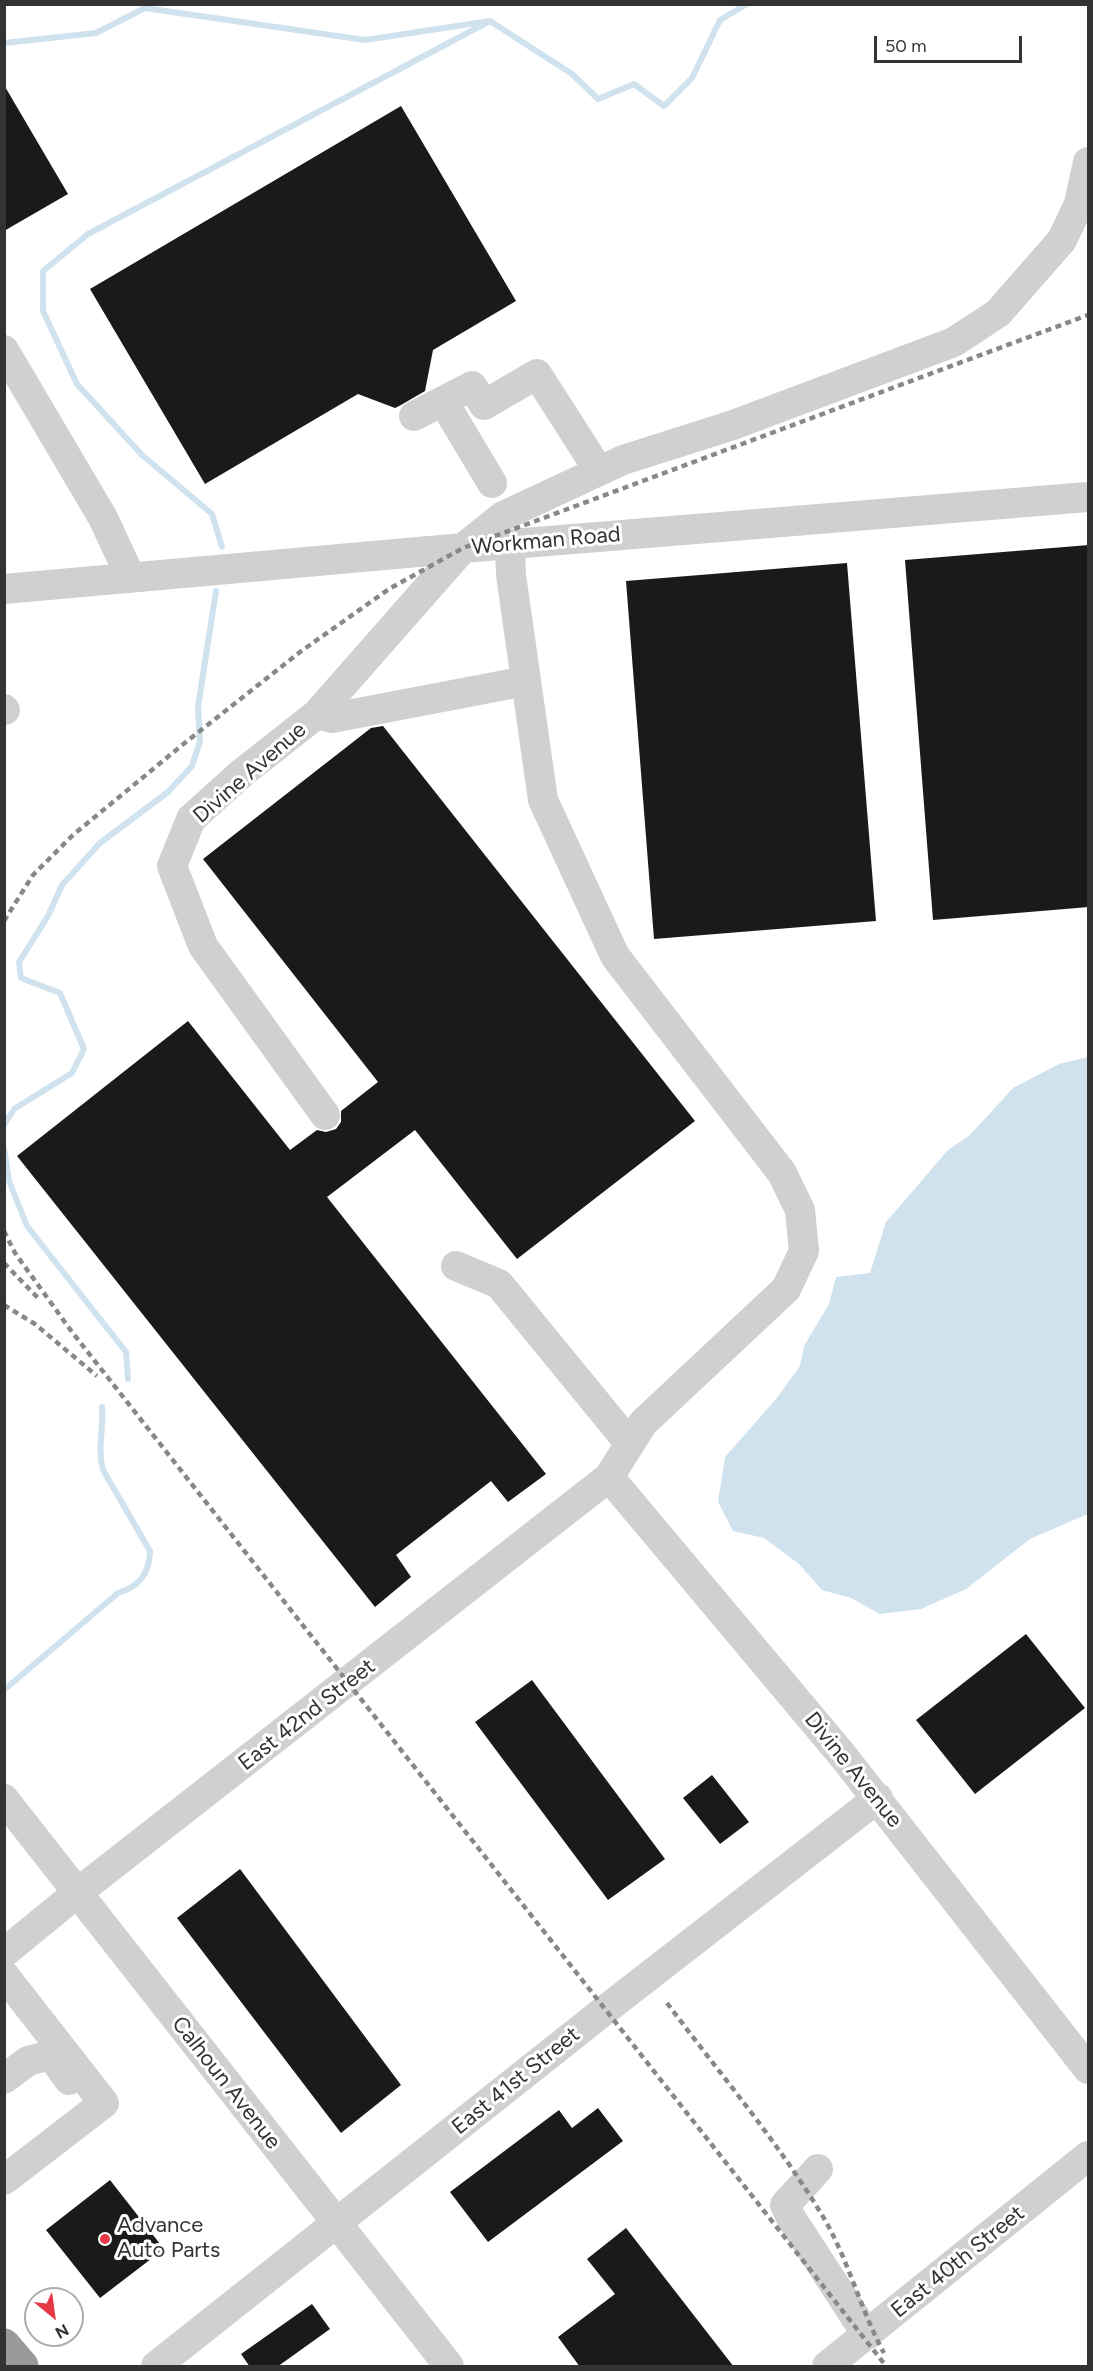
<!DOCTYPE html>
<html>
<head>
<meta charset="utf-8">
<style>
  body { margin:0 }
  #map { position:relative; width:1093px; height:2371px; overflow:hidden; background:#fff; font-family:Figtree,sans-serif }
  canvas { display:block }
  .frame { position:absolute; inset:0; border:6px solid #333; pointer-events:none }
  .north { position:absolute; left:24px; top:2287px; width:60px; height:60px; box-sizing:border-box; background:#fff; border:2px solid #adadad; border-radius:50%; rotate:151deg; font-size:16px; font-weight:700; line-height:24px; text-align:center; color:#333 }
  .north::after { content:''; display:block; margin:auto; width:21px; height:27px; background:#e63946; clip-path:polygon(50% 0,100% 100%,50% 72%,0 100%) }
  .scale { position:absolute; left:874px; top:36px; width:148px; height:27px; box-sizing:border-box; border:3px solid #333; border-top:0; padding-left:8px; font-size:18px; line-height:21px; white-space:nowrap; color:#333; -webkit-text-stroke:4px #fff; paint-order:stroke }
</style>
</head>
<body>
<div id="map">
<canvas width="1093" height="2371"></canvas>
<div class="frame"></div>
<div class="north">N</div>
<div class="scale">50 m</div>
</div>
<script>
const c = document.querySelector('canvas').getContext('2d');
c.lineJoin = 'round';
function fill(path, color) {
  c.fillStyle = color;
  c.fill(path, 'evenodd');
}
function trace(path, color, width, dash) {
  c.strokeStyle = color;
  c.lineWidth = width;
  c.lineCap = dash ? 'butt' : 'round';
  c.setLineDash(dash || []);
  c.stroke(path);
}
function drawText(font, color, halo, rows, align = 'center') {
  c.font = font + ' Figtree,sans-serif';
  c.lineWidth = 6;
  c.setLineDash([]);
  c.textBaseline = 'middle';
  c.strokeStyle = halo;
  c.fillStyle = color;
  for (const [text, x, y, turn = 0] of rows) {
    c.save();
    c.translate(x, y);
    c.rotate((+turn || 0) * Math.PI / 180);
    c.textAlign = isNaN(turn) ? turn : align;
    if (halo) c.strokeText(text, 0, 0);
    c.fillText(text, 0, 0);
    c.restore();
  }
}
const water = new Path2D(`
  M1088 1057V1514L1030 1539 966 1589 921 1609 880 1614 851 1598 822 1590 799 1564 764 1538 733 1531 718 1502 725 1457 776 1399 800 1366 804 1346 829 1304 836 1277 870 1273 886 1222 948 1150 970 1135 1013 1088 1059 1064Z`);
const stream = new Path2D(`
  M4 43 96 33 145 8 365 40 490 21 572 74 598 99 634 84 664 106 692 78 720 20 747 4
  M222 547 212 514 142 455 77 384 43 311V271L88 234 490 21
  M4 1125 14 1109 72 1073 84 1049 60 993 21 978 19 962 48 916 62 885 100 843 168 792 192 766 200 741 198 707 216 591
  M4 1148 9 1181 27 1226 126 1352 128 1379
  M4 1690 118 1593C140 1586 149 1574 150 1551L103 1470C97 1448 104 1429 102 1407`);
const building = new Path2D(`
  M4 85 68 194 4 231Z
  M401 106 516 301 433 350 425 391 401 405 395 408 358 394 205 484 90 289Z
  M1089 545V907L933 920 905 560Z
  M847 563 876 921 654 939 626 581Z
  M383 726 695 1121 517 1259 415 1130 327 1197 546 1474 508 1502 491 1481 396 1555 411 1577 375 1607 17 1156 188 1021 290 1150 317 1130 326 1132 336 1129 341 1122V1111L378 1082 203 859 371 728Z
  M1026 1634 1085 1708 975 1794 916 1720Z
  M532 1680 665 1859 608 1900 475 1722Z
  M712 1775 749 1822 720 1844 683 1798Z
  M240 1869 401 2085 341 2133 177 1918Z
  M598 2108 623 2141 488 2242 450 2192 559 2110 572 2128Z
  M110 2180 164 2249 100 2298 46 2230Z
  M626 2228 734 2367H580L558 2337 615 2294 587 2259Z
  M312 2304 330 2329 277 2367H250L241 2354Z`);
const minor = new Path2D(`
  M4 350 103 518 131 578
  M443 401 492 483
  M414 416 472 386 484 405 537 374 599 471
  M4 589 463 548 1088 497
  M4 709 5 710
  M317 714 332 718 526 681
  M325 1115 203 946 172 866 191 819 242 773 317 714 463 548 503 516 623 460 733 425 954 342 998 313 1062 240 1079 204 1088 162
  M456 1266 499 1284 630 1444
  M609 1477 843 1756 1088 2069
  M4 1799 449 2366
  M4 1953 77 1893 609 1477 643 1423 786 1289 804 1251 800 1210 782 1173 615 956 543 800 511 575 510 544
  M4 1975 104 2103 4 2180
  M4 2079 28 2061 51 2055 69 2080
  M818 2169 785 2205 791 2218 867 2335
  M156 2366 605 2010 878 1798
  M827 2366 1088 2156`);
const highway = new Path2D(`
  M4 2345 22 2366`);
const rail = new Path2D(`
  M4 921 33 875 73 835 181 746 300 652 389 589 463 548 1088 315
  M4 1231 15 1253 72 1332 886 2366
  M4 1263 40 1300
  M4 1305 35 1324 97 1376
  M667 2003C720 2074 780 2144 825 2220 849 2262 861 2311 884 2353`);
const markers = [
  [105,2239,6,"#e63946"]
];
const streetNames = [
  ["Workman Road",546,541,-5],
  ["Divine Avenue",250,773,-41],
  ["East 42nd Street",307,1715,-38],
  ["Divine Avenue",853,1770,51],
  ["East 41st Street",516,2081,-39],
  ["Calhoun Avenue",226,2083,52],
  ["East 40th Street",958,2262,-39]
];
const poiNames = [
  ["Advance",117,2226],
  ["Auto Parts",117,2251]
];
fill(water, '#cfe2ee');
trace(stream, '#cfe2ee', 6);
fill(building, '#1a1a1a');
trace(minor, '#d0d0d0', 30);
trace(highway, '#9a9a9a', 33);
trace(rail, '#888', 4.5, [6, 4.5]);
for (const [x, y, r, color] of markers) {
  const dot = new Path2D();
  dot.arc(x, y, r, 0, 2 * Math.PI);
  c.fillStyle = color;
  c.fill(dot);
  trace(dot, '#fff', 2);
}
drawText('22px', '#333', '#fff', streetNames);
drawText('22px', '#333', '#fff', poiNames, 'left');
</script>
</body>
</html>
